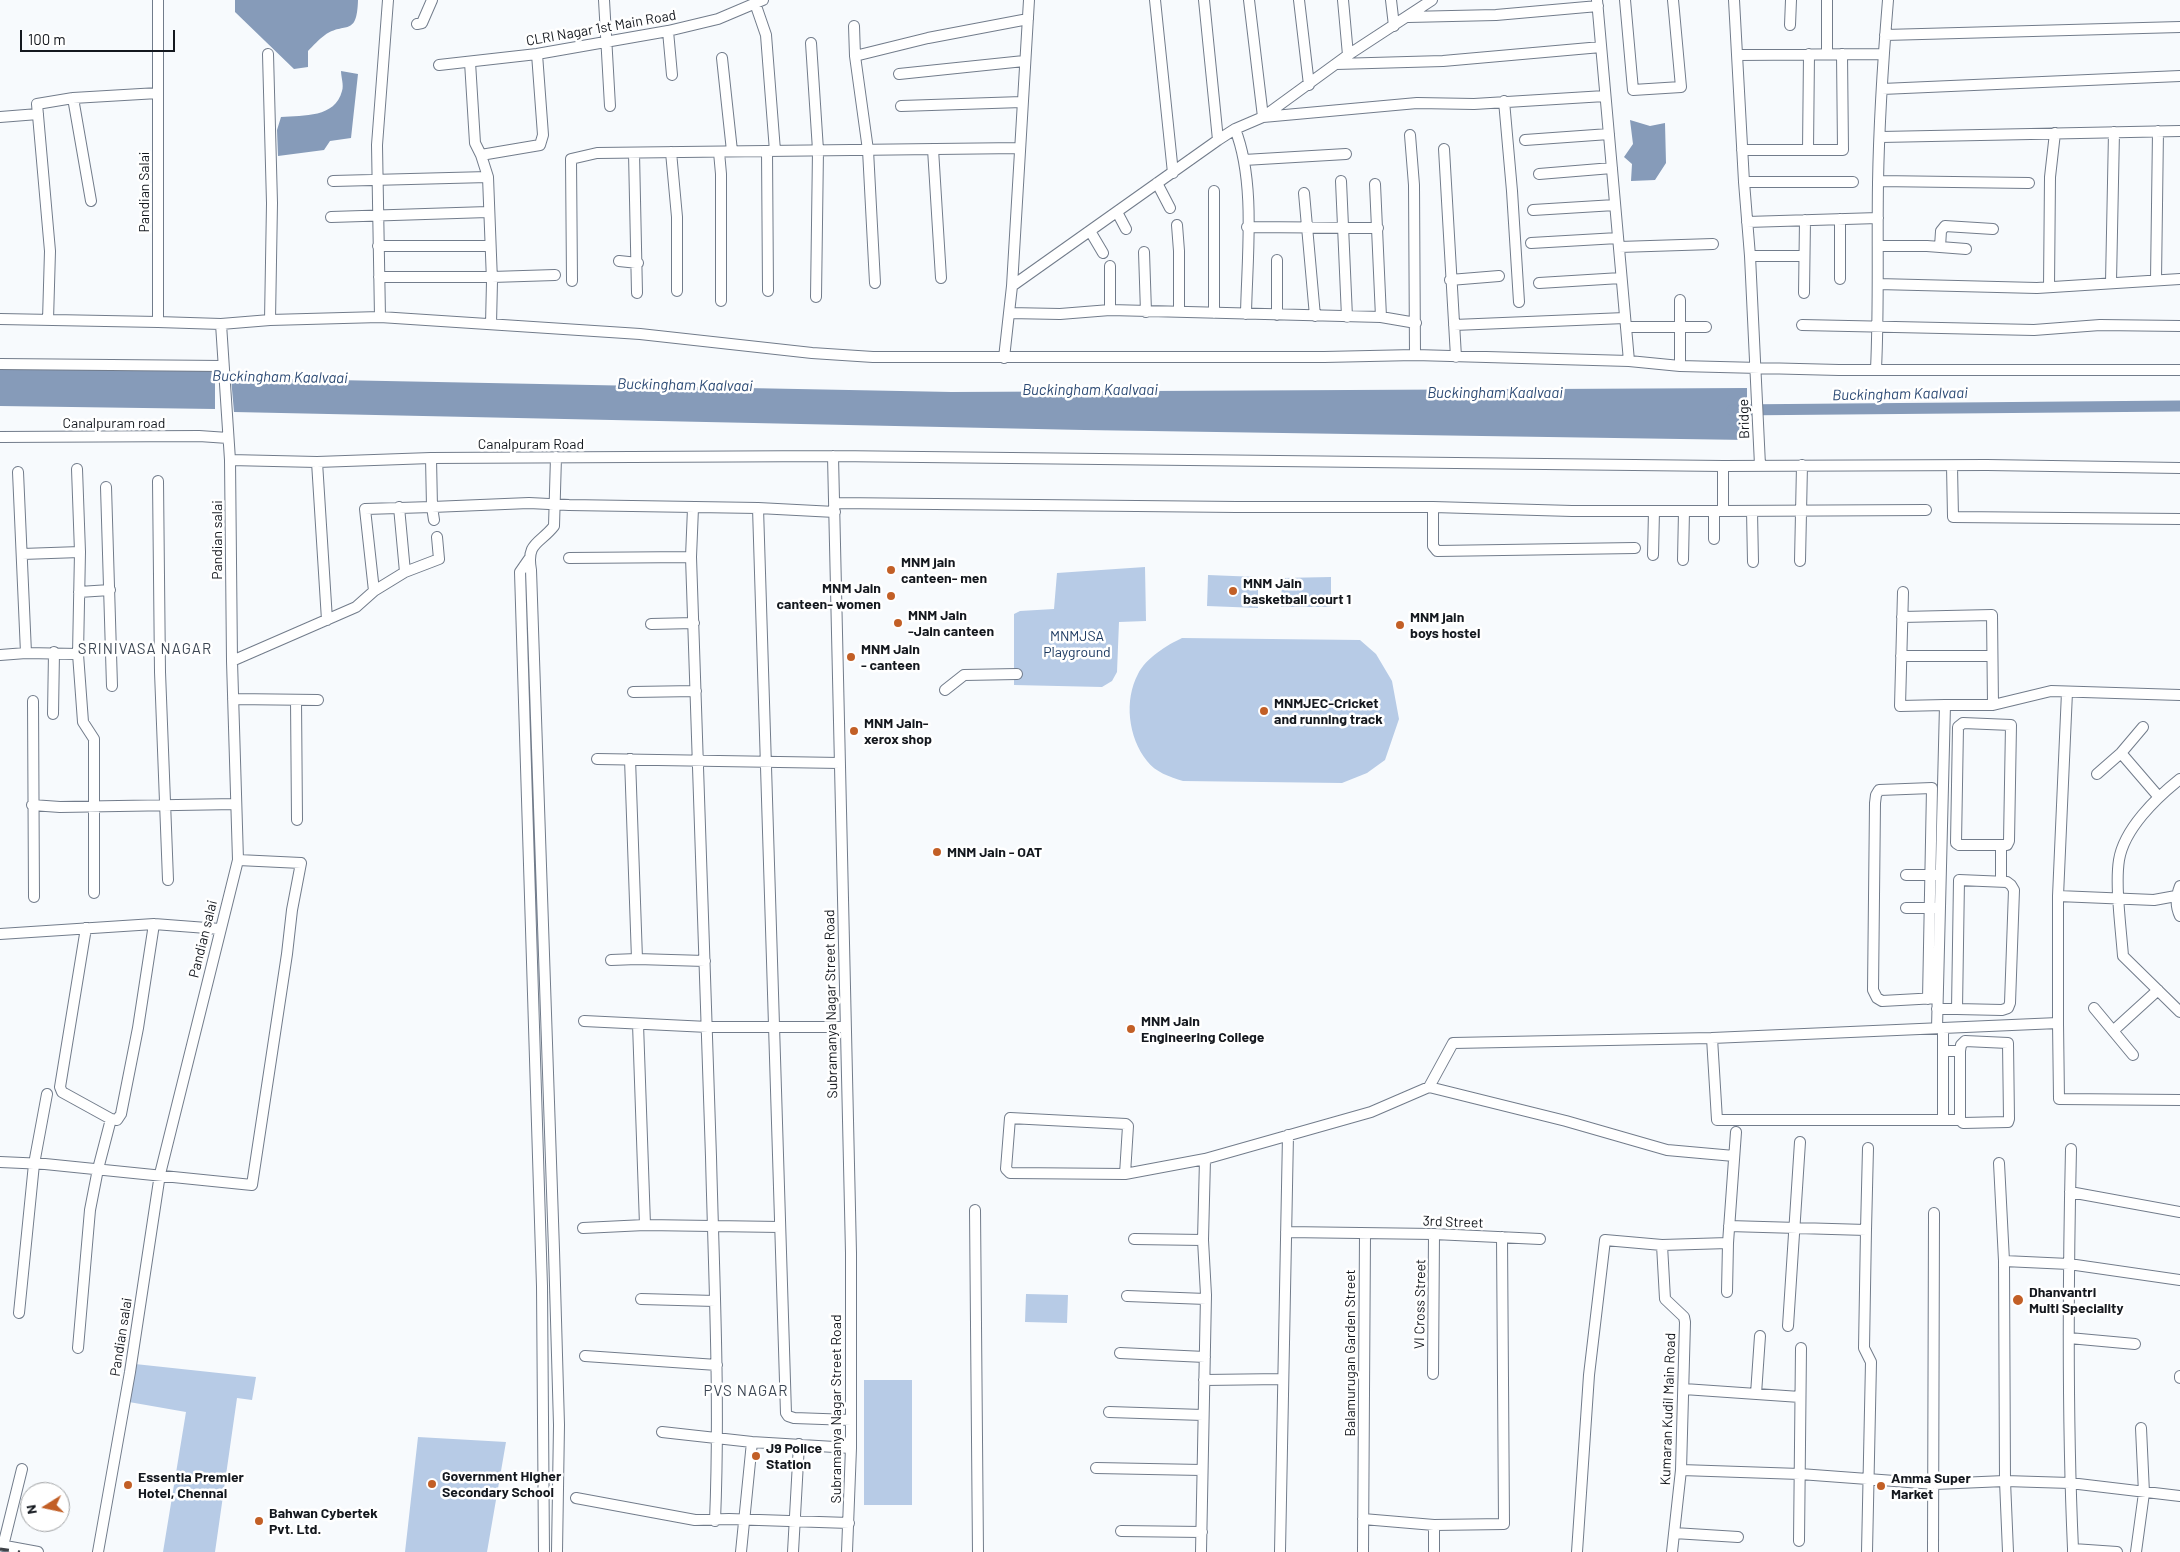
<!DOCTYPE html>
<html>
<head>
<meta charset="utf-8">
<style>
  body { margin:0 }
  #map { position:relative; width:2180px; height:1552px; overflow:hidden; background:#f7fafd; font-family:Barlow,sans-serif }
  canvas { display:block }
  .north { position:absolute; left:20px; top:1482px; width:50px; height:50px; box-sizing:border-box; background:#fff; border:1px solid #a1a3a5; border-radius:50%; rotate:260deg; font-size:14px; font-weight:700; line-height:20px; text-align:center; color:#14181e }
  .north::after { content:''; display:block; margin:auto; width:18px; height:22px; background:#c25f26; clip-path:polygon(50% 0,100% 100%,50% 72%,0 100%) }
  .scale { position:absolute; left:20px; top:30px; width:155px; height:22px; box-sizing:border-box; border:2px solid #14181e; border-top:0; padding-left:6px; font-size:15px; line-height:18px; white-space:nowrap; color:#14181e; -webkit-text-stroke:4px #fff; paint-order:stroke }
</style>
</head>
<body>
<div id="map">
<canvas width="2180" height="1552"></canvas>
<div class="north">N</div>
<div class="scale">100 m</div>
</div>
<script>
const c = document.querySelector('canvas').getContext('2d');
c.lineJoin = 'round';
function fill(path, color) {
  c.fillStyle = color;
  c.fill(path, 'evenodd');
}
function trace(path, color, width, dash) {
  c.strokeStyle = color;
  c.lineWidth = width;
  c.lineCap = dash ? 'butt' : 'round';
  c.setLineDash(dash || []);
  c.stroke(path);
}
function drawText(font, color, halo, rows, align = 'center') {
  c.font = font + ' Barlow,sans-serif';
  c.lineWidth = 5;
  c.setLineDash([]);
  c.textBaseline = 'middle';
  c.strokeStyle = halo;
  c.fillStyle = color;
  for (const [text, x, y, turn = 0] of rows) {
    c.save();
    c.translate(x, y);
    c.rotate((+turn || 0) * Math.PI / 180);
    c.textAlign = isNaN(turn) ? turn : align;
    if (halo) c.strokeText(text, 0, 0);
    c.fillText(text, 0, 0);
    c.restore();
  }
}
const green = new Path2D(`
  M1145 567 1146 621 1119 622 1117 672 1112 681 1102 687 1014 685V614L1020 611 1054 609 1057 573Z
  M1208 575 1258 577V608L1207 606Z
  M1331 577V607H1281L1282 578Z
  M1182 638 1360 640 1376 654 1392 681 1399 719 1385 760 1367 773 1342 783 1183 781C1170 777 1155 772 1147 761 1128 737 1124 700 1138 674 1146 658 1167 645 1182 638Z
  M1026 1294 1068 1295 1067 1323 1025 1322Z
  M135 1364 256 1377 252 1400 237 1398 215 1552H163L186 1412 129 1402Z
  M864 1380H912V1505H864Z
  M418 1437 506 1442 487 1552H405Z`);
const water = new Path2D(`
  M235 0H358C357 38 345 21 325 35 319 39 313 46 308 51V67L294 69 235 12Z
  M341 71 358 74 351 138 330 141 324 150 278 156 277 130 281 117C304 115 335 118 342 91 344 85 341 77 341 71Z
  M1630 120 1650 126 1665 123 1666 163 1655 180 1631 181 1632 164 1624 157 1633 144Z
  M0 365 215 367V409L0 406Z
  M231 378 952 392 1747 388V440L1084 430 234 412Z`);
const canal = new Path2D(`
  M1732 410 2180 406`);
const minor = new Path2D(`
  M158 0V322L221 324 270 320 380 317 640 334 812 353 873 357H1324L1415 355 1629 361 1680 366 1839 370H2180
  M604 0 610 106
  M1155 0 1173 173
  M1204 0 1218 140
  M1249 0 1263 117 1417 103 1474 104 1605 96
  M1299 0 1309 85
  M1343 0 1348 55
  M1391 0 1394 26
  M1597 0 1629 361
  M1625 0 1633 90 1681 87 1673 0
  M1734 0 1744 182 1750 256 1760 465
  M755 3 766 35 775 151
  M1408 17 1496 15 1598 6
  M417 24 422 23 432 0
  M1790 25 1791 0
  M854 26 855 56 868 150 875 283
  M668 31 672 75
  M1885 35 2180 27
  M811 43 818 150 816 297
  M268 54 272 203 270 320
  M1827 54V0
  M1737 55 1883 54
  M855 56 928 38 1028 19
  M722 58 732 151
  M470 62 475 143 481 155 488 177 492 281 491 324
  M1336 64 1443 61 1601 47
  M439 65 537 54 668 31 718 19 763 0
  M899 74 1024 61
  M1882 89 2180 76
  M73 98 91 201
  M1504 101 1512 191 1519 302
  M901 106 1022 102
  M0 117 38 114
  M1235 129C1256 182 1247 257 1246 314
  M1410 135 1414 185 1415 355
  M1881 137 2180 131
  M1525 140 1609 134
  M933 149 941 278
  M1444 149 1456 357
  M1742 150H1843L1842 54
  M1808 150 1809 54
  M767 151 768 291
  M671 152 677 217V291
  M719 152 721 174V301
  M634 153 637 293
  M481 155 540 145 543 135 537 54
  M1244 160 1346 154
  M1539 174 1612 168
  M333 181 488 177
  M1341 181 1347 317
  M1878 181 2029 183
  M1744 182H1853
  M1157 183 1170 208
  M1375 184 1381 317
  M1214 191V313
  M1304 193 1315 316
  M1533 210 1615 205
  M1117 212 1126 229
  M331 217 488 212
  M1840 219V279
  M1747 222 1878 218
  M1177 225 1179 251V312
  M1247 227 1378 228
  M1090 231 1103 253
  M1531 243 1618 238
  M378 246H490
  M1879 246H1927L1966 249
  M1619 247 1713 244
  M1940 247 1941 231 1945 226 1993 229
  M1144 252 1146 312
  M1750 256H1804
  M619 261 638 263
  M379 277H492L555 275
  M1450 280 1499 276
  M2156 280 2158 131
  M572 281 571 159 597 153 1020 148
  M2111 282 2114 132
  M1539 283 1621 278
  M1878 284 2037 288 2180 279
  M1012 286 1218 140 1235 129 1263 117 1348 55 1432 0
  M2049 287 2050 177 2055 133
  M1804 293 1805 220
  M1110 310V266
  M1009 313 1060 314 1110 310 1381 317 1416 323
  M1277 315V260
  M380 317 377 145 388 0
  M0 319 158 322
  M48 320 50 251 37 104 73 98 158 93
  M1454 325 1625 318
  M1802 325 2034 330 2100 325 2180 326
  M1626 327H1706
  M1004 358 1012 286 1029 0
  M0 364 222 366
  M1680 366V300
  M1876 369C1879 307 1877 245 1878 183 1879 122 1883 61 1888 0
  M0 437 199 436 228 438
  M833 456 851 1253V1448L847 1552
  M556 457 554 526C540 544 526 542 531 570L554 1250 559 1425 557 1552
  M431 458 432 507 529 503 569 505 758 508 786 1413 788 1416 794 1418 851 1420
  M230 460 317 462 431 458 833 456 1723 466 1987 465 2180 468
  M317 462 327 620
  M1952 466 1953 517 2180 519
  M77 469 80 552 78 654 83 722 94 739V893
  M18 472 26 653 78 654
  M158 481 160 672 168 880
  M106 487 112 686
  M835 503 1237 507H1433L1572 511H1723V466
  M399 507 405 572
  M1433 507V546L1437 551 1635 548
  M693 508 691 557C699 757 706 957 711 1157 714 1278 720 1399 715 1521
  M758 508 835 512
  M1723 511 1926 510
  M1752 511 1753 562
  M1714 539V512
  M22 554 80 552
  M1653 555 1654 511
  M569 558 691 557
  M529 559 520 572 542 1286 544 1552
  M1683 560 1684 511
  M1800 561 1802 465
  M374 591 365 509 432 507 434 520
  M79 592 110 590
  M1903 592 1900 706 1945 705 1937 1028
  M1902 617 1992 615 1993 705H1945
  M651 624 694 623
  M0 655 26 653
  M1901 656H1992
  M232 661 356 607 374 591 405 572 439 559 437 537
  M945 690 964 675 1017 674
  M633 692 696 691
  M233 699 318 700
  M296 700 297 820
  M33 701 34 897
  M1993 705 2051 691 2180 695
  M53 714 54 652
  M1963 723 2011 725 2009 841 2007 845H1959L1956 843 1958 727Z
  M2121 753 2158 796
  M597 759 840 763
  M630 759 637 959 705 961
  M2097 774 2121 753 2143 727
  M2180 779C2156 798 2124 829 2119 860 2115 885 2121 929 2123 956L2180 1012
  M32 805 60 807 236 804
  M1906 875H1937
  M1959 880 2007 882 2011 885 2014 890 2010 1003 2008 1008 2002 1010 1957 1009Z
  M2001 882V847
  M2180 886C2176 896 2175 906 2180 916
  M2058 896 2154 900 2176 896
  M1906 908H1936
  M86 928 60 1087 62 1092 111 1119 117 1120 121 1114 138 1028 154 924
  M0 934 154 924 220 929
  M611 960 637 959
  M1928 999 1932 788 1879 790 1876 795 1875 803 1873 990 1877 998 1882 1001 1937 998
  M2094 1008 2133 1055
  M1937 1009H1957
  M584 1021 708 1027H845
  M2058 1023V896L2067 692
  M638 1024 645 1225
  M2113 1031 2158 990
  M1712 1038 1717 1120H1943V1028
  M1429 1087 1566 1121 1667 1150 1734 1156
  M1943 1120H1960L1963 1123 2008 1122 2009 1119 2008 1043 1965 1041 1961 1045 1960 1051H1943
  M1960 1120V1051
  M2071 1149C2068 1282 2067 1415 2073 1549
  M0 1162 45 1164 252 1185 287 954 292 910 301 863 238 860
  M1999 1163 2004 1261 2069 1264 2180 1280
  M1125 1174 1128 1126 1126 1124 1010 1118 1006 1169 1010 1173 1125 1174 1205 1159
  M2070 1192 2180 1212
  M975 1210 978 1552
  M1729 1226 1866 1230 1864 1348 1871 1362 1867 1552
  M583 1228 645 1225 780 1227
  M1866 1230 1868 1148
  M1286 1232 1434 1234 1540 1239
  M1134 1239 1203 1240
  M1662 1245 1665 1299 1684 1317 1685 1322 1681 1470 1672 1552
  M2004 1261 2005 1481 2008 1552
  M1727 1292 1728 1243
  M1127 1296 1206 1299
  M641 1299 715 1301
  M19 1313 34 1164 47 1094
  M1788 1326 1800 1142
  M2069 1338 2135 1344
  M78 1348 90 1210 98 1169 111 1119
  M1120 1353 1205 1357
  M585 1356 717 1365
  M1433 1374 1434 1234
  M2180 1378V1376
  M1204 1380 1283 1379
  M1684 1389 1800 1397
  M1756 1394 1760 1336
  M1109 1412 1203 1415
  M662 1432 752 1442 851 1448
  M1096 1468 1202 1470
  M1681 1470 1800 1474 1935 1484 2005 1481 2070 1483 2180 1496
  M576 1498 695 1520 729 1519 849 1523
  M1363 1519 1434 1525 1504 1524 1502 1237
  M1434 1525V1552
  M1121 1531 1202 1532
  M1674 1533 1738 1537
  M1799 1541 1801 1348
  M0 1545 38 1552
  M3 1546 22 1469
  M98 1552 130 1372 160 1174 238 860 232 661 230 460 221 324
  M741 1552 752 1442
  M793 1552 799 1444
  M1201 1552 1206 1295 1203 1240 1205 1159 1371 1112 1429 1087 1453 1043 1712 1038 2058 1023 2059 1099 2180 1100
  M1280 1552 1288 1135
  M1363 1552 1365 1234
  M1577 1552 1589 1375 1605 1240 1662 1245 1728 1243 1736 1132
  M1933 1552 1934 1213
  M2073 1552V1549L2117 1552
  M2136 1552 2144 1493 2141 1428`);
const rail = new Path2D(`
  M0 1549 20 1552`);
const markers = [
  [891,570,5,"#c25f26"],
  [1233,591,5,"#c25f26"],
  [891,596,5,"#c25f26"],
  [898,623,5,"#c25f26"],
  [1400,625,5,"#c25f26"],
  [851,657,5,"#c25f26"],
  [1264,711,5,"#c25f26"],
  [854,731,5,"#c25f26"],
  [937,852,5,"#c25f26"],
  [1131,1029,5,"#c25f26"],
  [2018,1300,6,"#c25f26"],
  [756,1456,5,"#c25f26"],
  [432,1484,5,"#c25f26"],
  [128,1485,5,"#c25f26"],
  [1881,1486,5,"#c25f26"],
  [259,1521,5,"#c25f26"]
];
const streetNames = [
  ["CLRI Nagar 1st Main Road",601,28,-10],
  ["Pandian Salai",144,192,-90],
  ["Bridge",1744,419,-92],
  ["Canalpuram road",114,423],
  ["Canalpuram Road",531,444],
  ["Pandian salai",217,540,-90],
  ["Pandian salai",203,939,-76],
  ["Subramanya Nagar Street Road",831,1004,-91],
  ["3rd Street",1453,1222,2],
  ["VI Cross Street",1420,1304,-89],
  ["Pandian salai",121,1337,-81],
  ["Balamurugan Garden Street",1350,1353,-90],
  ["Subramanya Nagar Street Road",836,1409,-90],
  ["Kumaran Kudil Main Road",1668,1409,-88]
];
const poiNames = [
  ["MNM jain",901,562],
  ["canteen- men",901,578],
  ["MNM Jain",1243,583],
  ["basketball court 1",1243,599],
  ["MNM Jain",881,588,"right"],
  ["canteen- women",881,604,"right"],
  ["MNM Jain",908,615],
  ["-Jain canteen",908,631],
  ["MNM jain",1410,617],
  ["boys hostel",1410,633],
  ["MNM Jain",861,649],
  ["- canteen",861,665],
  ["MNMJEC-Cricket",1274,703],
  ["and running track",1274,719],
  ["MNM Jain-",864,723],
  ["xerox shop",864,739],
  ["MNM Jain - OAT",947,852],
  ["MNM Jain",1141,1021],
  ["Engineering College",1141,1037],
  ["Dhanvantri",2029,1292],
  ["Multi Speciality",2029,1308],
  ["J9 Police",766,1448],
  ["Station",766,1464],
  ["Government Higher",442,1476],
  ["Secondary School",442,1492],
  ["Essentia Premier",138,1477],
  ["Hotel, Chennai",138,1493],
  ["Amma Super",1891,1478],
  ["Market",1891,1494],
  ["Bahwan Cybertek",269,1513],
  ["Pvt. Ltd.",269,1529]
];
const parkNames = [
  ["MNMJSA",1077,636],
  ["Playground",1077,652]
];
const waterNames = [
  ["Buckingham Kaalvaai",280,377,1],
  ["Buckingham Kaalvaai",685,385,1],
  ["Buckingham Kaalvaai",1090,390],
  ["Buckingham Kaalvaai",1495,393],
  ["Buckingham Kaalvaai",1900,394,-1]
];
const neighbourhoodNames = [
  ["SRINIVASA NAGAR",145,649],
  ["PVS NAGAR",746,1391]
];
fill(green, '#b7cbe6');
fill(water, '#869bb9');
trace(canal, '#869bb9', 11);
trace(minor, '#727c8b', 12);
trace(minor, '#fff', 10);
trace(rail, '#3f4348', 3, [9, 9]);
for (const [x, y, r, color] of markers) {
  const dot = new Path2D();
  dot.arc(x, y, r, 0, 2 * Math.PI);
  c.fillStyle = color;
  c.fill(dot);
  trace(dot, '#fff', 2);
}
drawText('14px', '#14181e', '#fff', streetNames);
drawText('bold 14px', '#14181e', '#fff', poiNames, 'left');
drawText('14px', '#18365e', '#fff', parkNames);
drawText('italic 15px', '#2d4b75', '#fff', waterNames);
c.letterSpacing = '1px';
drawText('15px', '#3d4754', '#fff', neighbourhoodNames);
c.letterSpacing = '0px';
</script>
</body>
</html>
